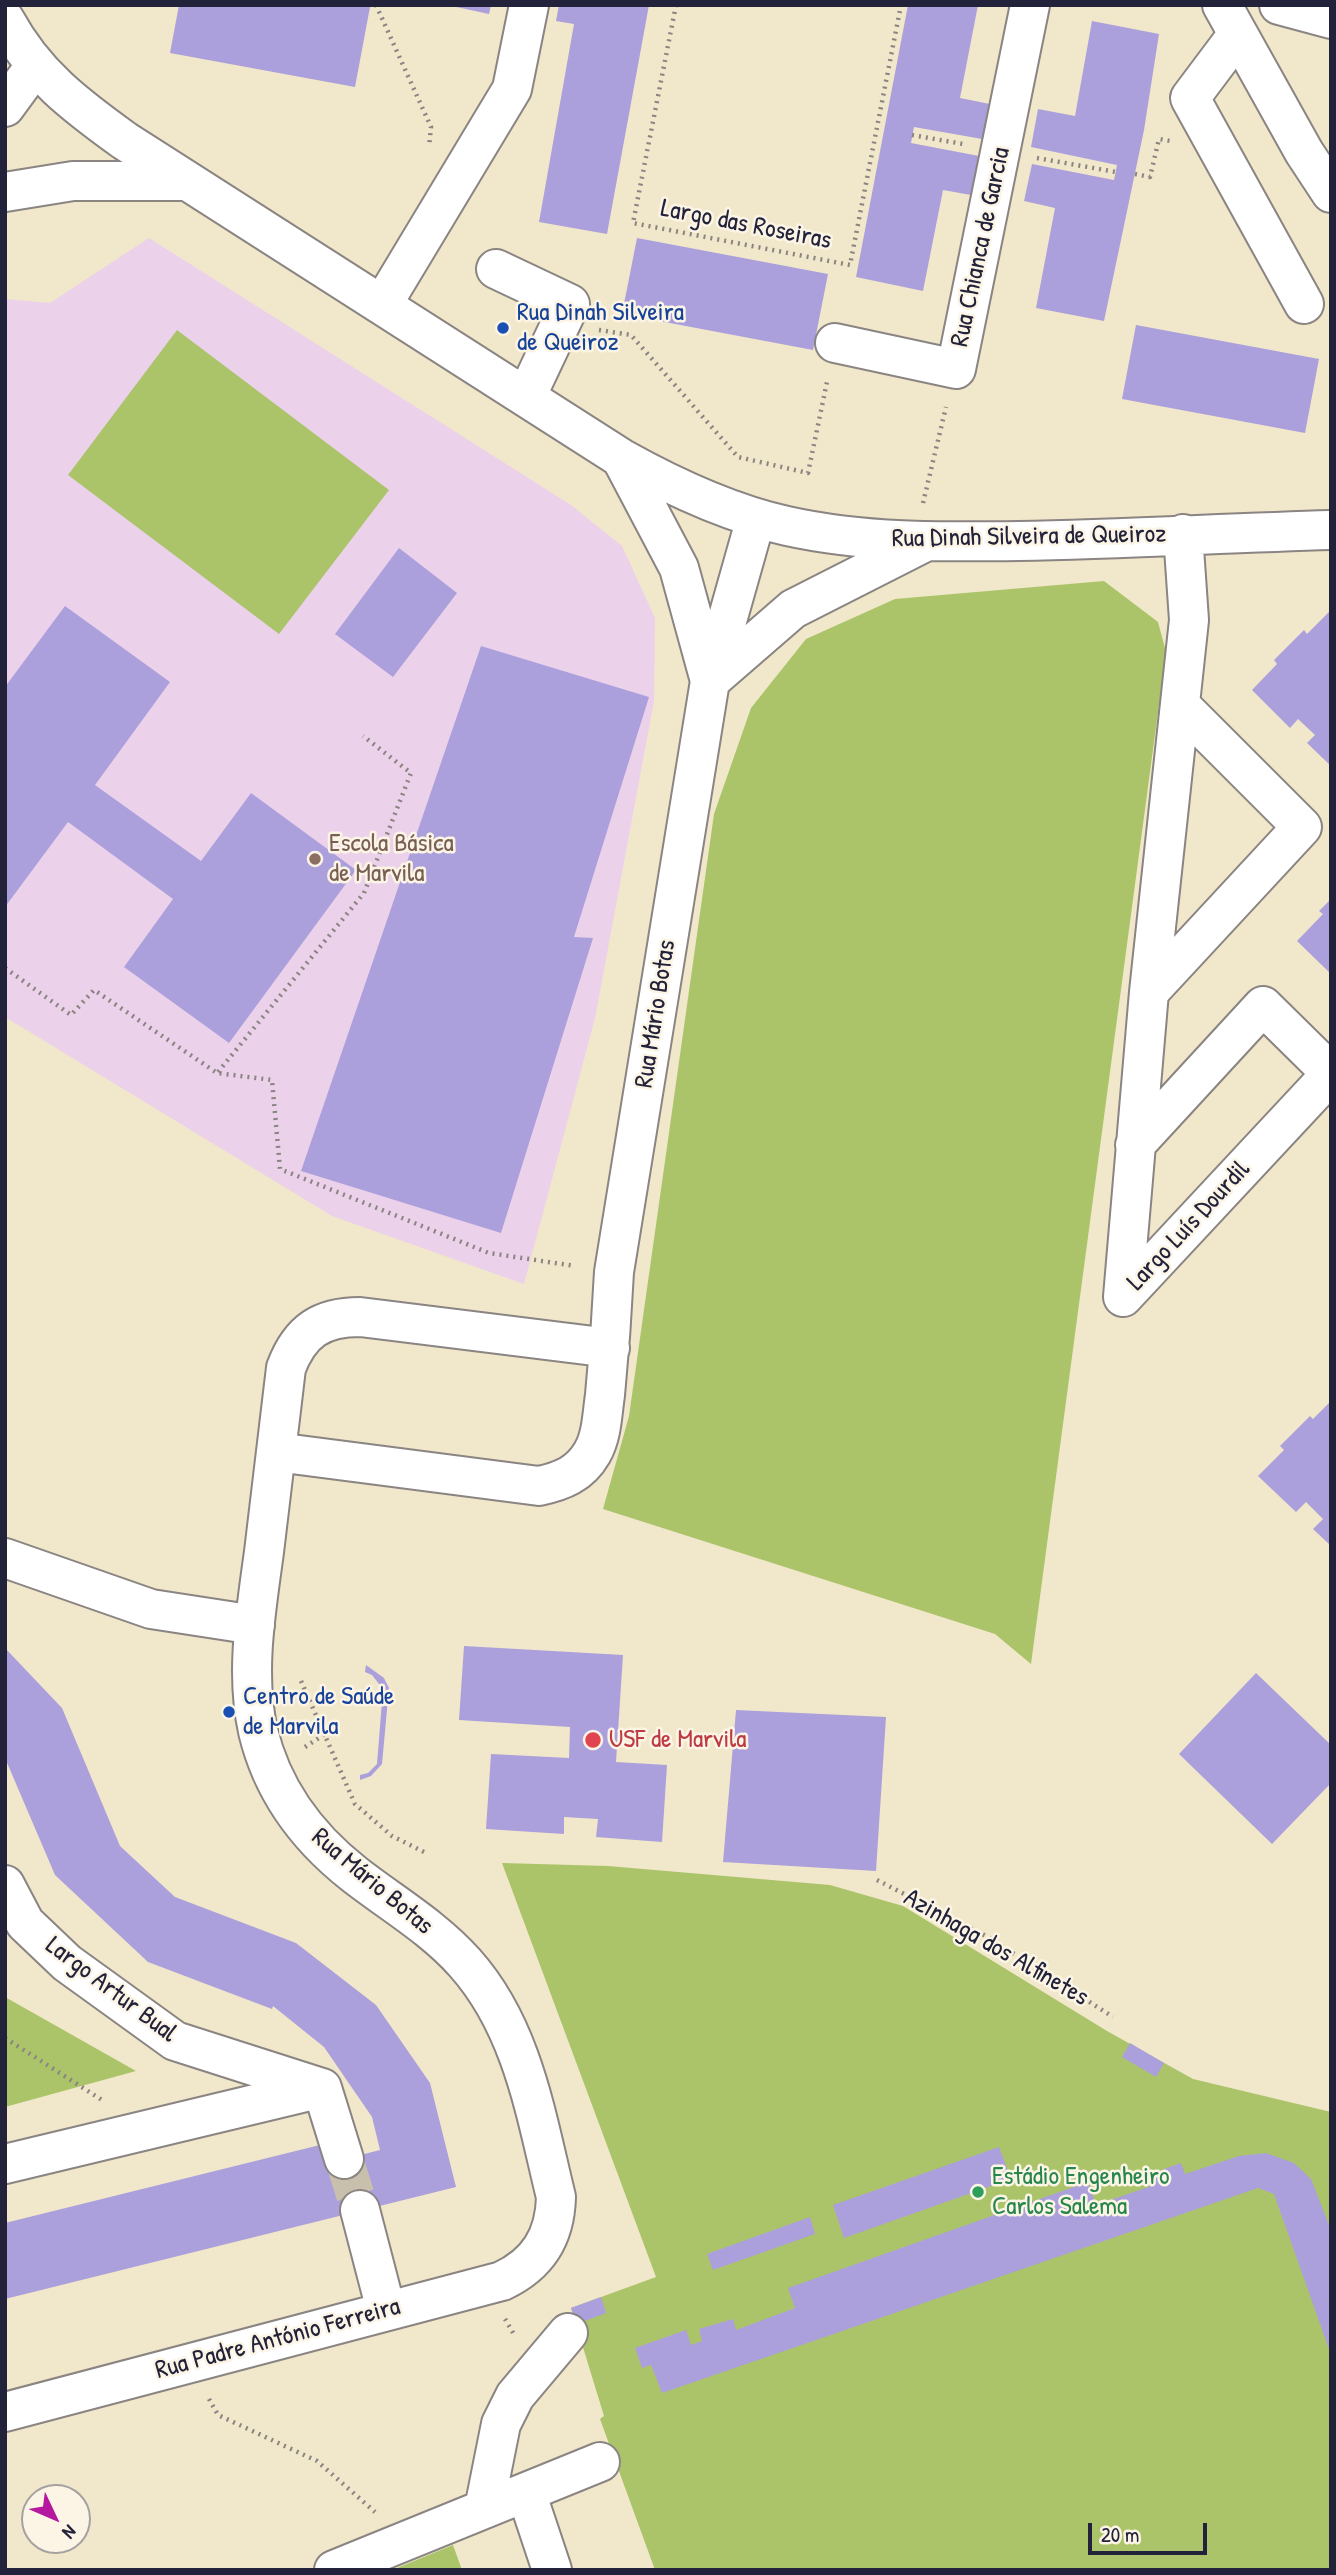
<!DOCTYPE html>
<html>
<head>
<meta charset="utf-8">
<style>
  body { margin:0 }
  #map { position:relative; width:1336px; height:2575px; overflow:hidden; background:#f1e7ca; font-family:"Patrick Hand",sans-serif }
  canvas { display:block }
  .frame { position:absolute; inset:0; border:7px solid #22223b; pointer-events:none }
  .north { position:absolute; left:21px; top:2484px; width:70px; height:70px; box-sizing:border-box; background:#fcf5e5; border:2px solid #a5a1a1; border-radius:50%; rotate:134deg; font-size:19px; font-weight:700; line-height:28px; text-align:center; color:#22223b }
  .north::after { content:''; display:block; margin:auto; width:24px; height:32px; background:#b5179e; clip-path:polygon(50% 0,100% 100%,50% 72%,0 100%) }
  .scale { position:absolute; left:1088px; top:2523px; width:119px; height:32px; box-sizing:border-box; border:4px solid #22223b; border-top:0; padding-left:9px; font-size:21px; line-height:24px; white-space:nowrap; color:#22223b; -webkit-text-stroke:5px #fcf5e5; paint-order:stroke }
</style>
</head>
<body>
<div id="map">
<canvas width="1336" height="2575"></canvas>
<div class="frame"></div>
<div class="north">N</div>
<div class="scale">20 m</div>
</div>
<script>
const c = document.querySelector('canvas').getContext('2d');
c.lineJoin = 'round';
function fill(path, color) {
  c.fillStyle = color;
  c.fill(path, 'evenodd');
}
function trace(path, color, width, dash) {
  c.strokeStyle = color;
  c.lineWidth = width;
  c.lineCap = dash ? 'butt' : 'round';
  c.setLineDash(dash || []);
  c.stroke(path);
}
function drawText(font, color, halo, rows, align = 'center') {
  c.font = font + ' "Patrick Hand",sans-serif';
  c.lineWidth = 5;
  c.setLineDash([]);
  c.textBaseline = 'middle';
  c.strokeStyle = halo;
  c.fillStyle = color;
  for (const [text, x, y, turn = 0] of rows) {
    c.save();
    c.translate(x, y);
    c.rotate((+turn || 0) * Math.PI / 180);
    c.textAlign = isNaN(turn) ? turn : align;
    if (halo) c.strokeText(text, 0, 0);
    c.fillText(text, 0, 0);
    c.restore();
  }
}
const built = new Path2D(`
  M149 238 571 505 622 546 655 618 654 701 595 1018 524 1284 332 1216 5 1017V299L50 303Z`);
const green = new Path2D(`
  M177 330 389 490 279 634 68 475Z
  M1104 581 1158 622 1166 652 1031 1664 995 1634 603 1509 629 1416 714 814 751 708 806 639 895 599Z
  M502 1863 608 1866 830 1885 903 1906 1107 2031 1193 2079 1331 2112V2570H655L600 2419 604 2416 571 2308 656 2277Z
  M5 1997 136 2071 5 2107Z
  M453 2545 462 2570H392Z`);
const building = new Path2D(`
  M179 5 370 7 355 87 170 53Z
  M447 5H491L489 14Z
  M559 5H649L607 234 539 222 574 24 556 21Z
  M908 5H978L960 98 990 104 982 139 914 127 911 143 979 156 971 195 943 190 923 291 856 277Z
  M1092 21 1159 34 1144 130 1104 321 1036 308 1055 208 1024 201 1032 164 1114 180 1117 165 1031 147 1038 109 1075 116Z
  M637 238 828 274 813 350 622 314Z
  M1136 325 1319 359 1305 433 1122 399Z
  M399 548 457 593 393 677 335 634Z
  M65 606 170 682 95 785 201 861 251 793 356 870 229 1043 124 967 173 899 68 822 5 907V687Z
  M1331 610V766L1307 743 1315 735 1298 719 1290 728 1252 690 1277 664 1274 660 1304 630 1307 634Z
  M481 646 649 697 574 937 593 938 501 1233 301 1171Z
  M1331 899V974L1297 941 1323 914 1319 911Z
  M1331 1401V1546L1313 1529 1323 1519 1306 1502 1296 1512 1258 1476 1284 1450 1280 1446 1310 1416 1313 1419Z
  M464 1646 623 1655 616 1762 667 1765 662 1842 596 1837 598 1819 564 1817V1834L486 1829 491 1754 569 1758 570 1727 459 1720Z
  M5 1648 62 1708 120 1846 175 1897 296 1943 376 2005 430 2083 456 2187 5 2299V2223L328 2143 333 2162 380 2150 372 2117 324 2047 273 2006 272 2009 148 1962 55 1875 5 1758Z
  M366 1665 384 1678 389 1688 382 1764 371 1776 360 1780V1775L368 1773 377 1764 383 1689 372 1675 365 1672Z
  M1256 1673 1331 1745V1783L1272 1844 1179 1754Z
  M736 1710 886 1717 876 1871 723 1862Z
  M1130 2043 1164 2063 1156 2077 1122 2057Z
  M999 2147 1011 2179 844 2238 833 2205Z
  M1266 2153 1294 2163 1311 2179 1331 2230V2355L1274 2194 1258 2188 662 2393 651 2365 642 2368 635 2348 686 2330 691 2345 702 2341 699 2329 733 2319 736 2330 795 2308 788 2288 1088 2182 1096 2205 1151 2186 1147 2175 1181 2163 1185 2174 1239 2156Z
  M810 2217 815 2234 713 2270 707 2254Z
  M601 2297 606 2313 577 2324 571 2308Z`);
const minorTunnel = new Path2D(`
  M344 2159 360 2210`);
const path = new Path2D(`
  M376 5 431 127 429 147
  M676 5 633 223 850 265 901 5
  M912 135 963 144
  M1037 158 1116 172
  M1135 174 1150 177 1159 139 1170 141
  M599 330 631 335 738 457 808 473 827 382
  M923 503 946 407
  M5 968 71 1015 94 990 217 1073 272 1080 280 1169 489 1253 575 1266
  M218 1072 364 893 411 773 363 736
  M301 1681 355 1804 392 1836 426 1853
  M305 1747 325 1734
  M877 1880 986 1936 1113 2017
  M5 2038 102 2100
  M505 2319 515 2336
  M209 2399 218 2415 317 2461 375 2512`);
const minor = new Path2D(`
  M1222 5 1304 152 1331 193
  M1279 5 1331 19
  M5 20C35 75 75 105 125 141L621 458C673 487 728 513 787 526 864 543 941 542 1019 541 1123 539 1227 533 1331 530
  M1238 34 1190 98 1304 304
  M5 107 35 66
  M5 192 73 181H186
  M496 269 570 304 526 397
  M382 305 512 89 529 5
  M835 343 956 369 1030 5
  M621 458 679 568 710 681 793 609 923 543
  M1183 534 1189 620 1149 992 1123 1297 1331 1074
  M1149 992 1302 827 1180 705
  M1135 1145 1263 1006 1331 1073
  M276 1452 539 1486C562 1481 580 1474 592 1453 602 1436 602 1415 605 1395 609 1354 612 1313 614 1272L710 681 756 518
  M5 1558 151 1609 255 1625
  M5 1885 25 1923 67 1963 175 2041 322 2088
  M322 2088 344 2159
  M5 2164 322 2088
  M360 2210 386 2310
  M5 2412 502 2281C538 2264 555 2237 556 2197 536 2116 523 2028 465 1963 433 1927 391 1903 354 1874 307 1837 272 1790 258 1731 245 1673 256 1611 264 1552 271 1491 279 1429 286 1368 300 1331 321 1317 360 1317L610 1348
  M526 2492 552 2570
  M484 2509 501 2424 515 2396 568 2333
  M334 2570 600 2462`);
const markers = [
  [503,328,7,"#1a4fb4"],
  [315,859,7,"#8d6e63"],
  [229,1712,7,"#1a4fb4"],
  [593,1740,9,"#e0444e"],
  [978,2192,7,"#2e9e5b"]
];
const streetNames = [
  ["Largo das Roseiras",746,225,11],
  ["Rua Chianca de Garcia",981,247,-78],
  ["Rua Dinah Silveira de Queiroz",1029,537,-1],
  ["Rua Mário Botas",656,1014,-81],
  ["Largo Luís Dourdil",1189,1226,-47],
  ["Rua Mário Botas",372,1882,40],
  ["Azinhaga dos Alfinetes",996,1948,30],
  ["Largo Artur Bual",111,1990,37],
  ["Rua Padre António Ferreira",278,2339,-15]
];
const transitNames = [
  ["Rua Dinah Silveira",517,313],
  ["de Queiroz",517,343],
  ["Centro de Saúde",243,1697],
  ["de Marvila",243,1727]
];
const educationNames = [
  ["Escola Básica",329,844],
  ["de Marvila",329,874]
];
const healthNames = [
  ["USF de Marvila",609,1740]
];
const leisureNames = [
  ["Estádio Engenheiro",992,2177],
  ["Carlos Salema",992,2207]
];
fill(built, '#ecd1ea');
fill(green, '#abc46a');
fill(building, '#aba0dc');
trace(minorTunnel, '#c8c0ad', 38, [38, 19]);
trace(minor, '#8a8482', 42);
trace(path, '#8a8482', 4.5, [2, 5]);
trace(minor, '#fff', 38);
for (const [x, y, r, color] of markers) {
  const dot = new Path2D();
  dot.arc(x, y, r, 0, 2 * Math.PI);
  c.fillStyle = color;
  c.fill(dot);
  trace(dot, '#fcf5e5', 2.5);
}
drawText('26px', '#22223b', '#fcf5e5', streetNames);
drawText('26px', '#164399', '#fcf5e5', transitNames, 'left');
drawText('26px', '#785e54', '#fcf5e5', educationNames, 'left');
drawText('26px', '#be3a42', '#fcf5e5', healthNames, 'left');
drawText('26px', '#27864d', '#fcf5e5', leisureNames, 'left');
</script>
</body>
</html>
